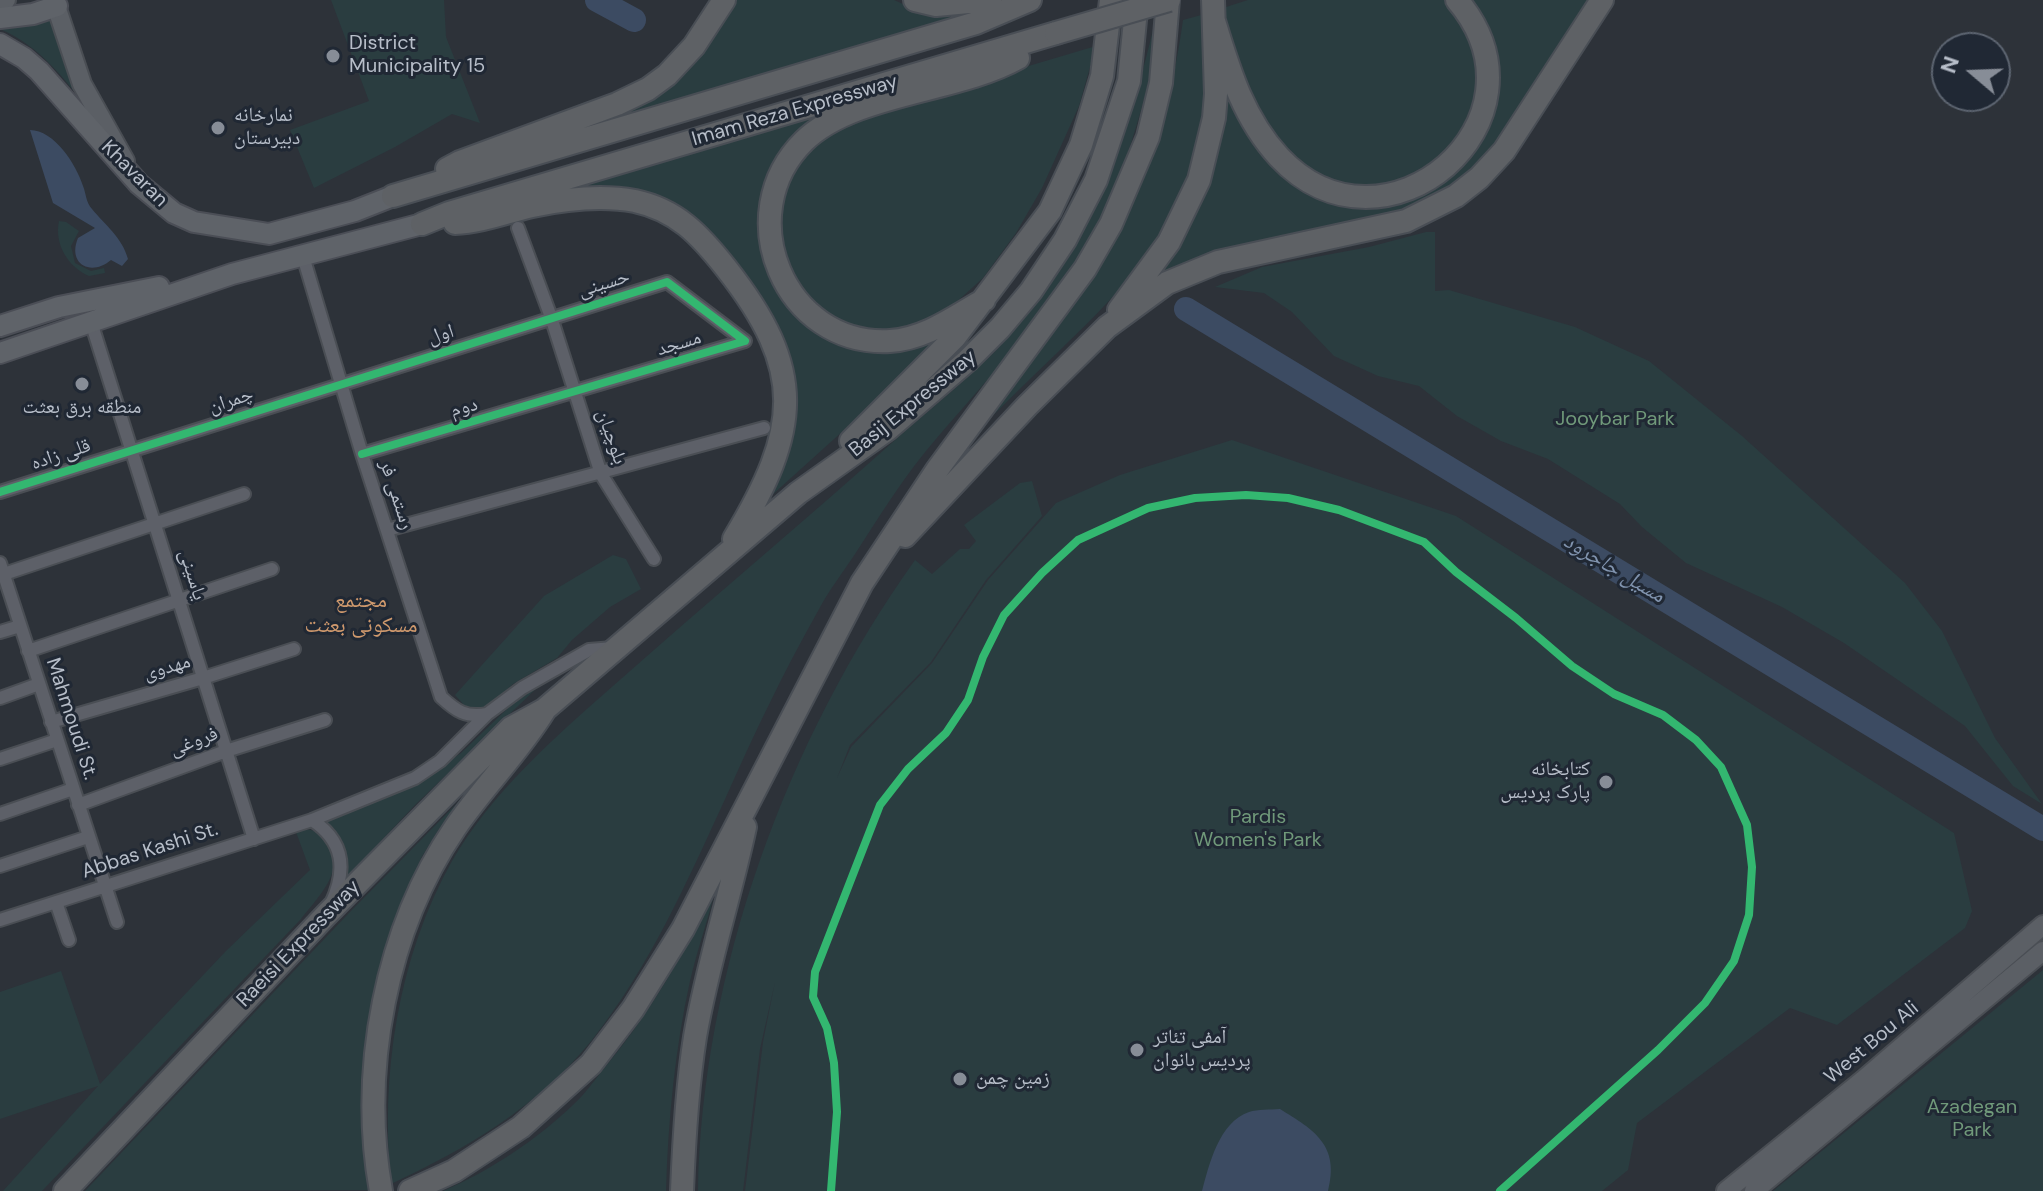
<!DOCTYPE html>
<html>
<head>
<meta charset="utf-8">
<style>
  body { margin:0 }
  #map { position:relative; width:2043px; height:1191px; overflow:hidden; background:#2d3239; font-family:"DM Sans",sans-serif }
  canvas { display:block }
  .north { position:absolute; left:1931px; top:32px; width:80px; height:80px; box-sizing:border-box; background:#202834; border:2px solid #5c6470; border-radius:50%; rotate:289deg; font-size:22px; font-weight:700; line-height:32px; text-align:center; color:#b7bec9 }
  .north::after { content:''; display:block; margin:auto; width:28px; height:36px; background:#878d97; clip-path:polygon(50% 0,100% 100%,50% 72%,0 100%) }
</style>
</head>
<body>
<div id="map">
<canvas width="2043" height="1191"></canvas>
<div class="north">N</div>
</div>
<script>
const c = document.querySelector('canvas').getContext('2d');
c.lineJoin = 'round';
function fill(path, color) {
  c.fillStyle = color;
  c.fill(path, 'evenodd');
}
function trace(path, color, width, dash) {
  c.strokeStyle = color;
  c.lineWidth = width;
  c.lineCap = dash ? 'butt' : 'round';
  c.setLineDash(dash || []);
  c.stroke(path);
}
function drawText(font, color, halo, rows, align = 'center') {
  c.font = font + ' "DM Sans","Noto Naskh Arabic",sans-serif';
  c.lineWidth = 6;
  c.setLineDash([]);
  c.textBaseline = 'middle';
  c.strokeStyle = halo;
  c.fillStyle = color;
  for (const [text, x, y, turn = 0] of rows) {
    c.save();
    c.translate(x, y);
    c.rotate((+turn || 0) * Math.PI / 180);
    c.textAlign = isNaN(turn) ? turn : align;
    if (halo) c.strokeText(text, 0, 0);
    c.fillText(text, 0, 0);
    c.restore();
  }
}
const green = new Path2D(`
  M331 0H444L446 37 480 123 452 114 395 147 314 188 290 130 369 101Z
  M732 0H894L905 5 983 9 508 152 626 108Z
  M1248 0H1449L1473 40 1478 104 1453 151 1384 190 1317 178 1264 128 1231 50 1223 8Z
  M1466 0H1588L1516 117 1485 159 1466 178 1418 209 1144 290 1166 261 1222 62 1290 176 1407 197 1487 112Z
  M1205 14C1207 71 1208 130 1186 183 1154 258 1115 297 1058 352 1025 383 994 415 962 446 1012 383 1067 321 1108 251 1149 182 1172 100 1183 20Z
  M49 15 65 66 94 117C67 82 42 47 0 29V23Z
  M1161 27C1146 97 1130 160 1098 224 1056 310 986 379 926 451 900 483 879 517 857 551 844 571 829 590 818 611 784 671 754 734 726 797 687 882 650 966 592 1040 539 1106 466 1149 391 1184 380 1075 398 957 452 861 492 792 554 738 613 686 709 601 808 518 903 433 943 398 986 365 1020 324 1096 231 1125 145 1153 30Z
  M1096 46 1079 106 1042 188 1016 233 983 278 941 316 904 332 837 325 793 284 776 224 782 188 824 133 924 97Z
  M910 88 827 118 763 221 827 334 952 326 895 384 761 505 794 389 687 214 532 198Z
  M59 221 66 222 79 231 71 246 75 263 91 271 104 268 105 273 89 276C68 267 54 244 59 221Z
  M1426 232H1435V291L1449 290 1575 327 1649 361 1742 436 1905 583 1942 631 1995 738 2042 804 2013 786 1965 726 1844 643 1782 607 1686 563 1642 527 1620 504 1548 459 1501 441 1457 416 1419 386 1378 376 1334 356 1292 312 1264 293 1215 287 1262 267 1369 247Z
  M1232 440 1456 516 1954 833 1972 911 1965 928 1837 1025 1790 1008 1637 1123 1628 1170 1602 1191H745L763 1042 775 982 760 1049 743 1191H698C702 971 787 739 915 560L932 574 960 549H969L976 541 964 525 1020 483 1032 481 1042 516 986 580 931 662 850 745 837 778 851 747 932 663 988 580 1056 503 1120 475Z
  M613 555 626 559 641 589 610 607 572 640 557 658 513 684 488 707 474 710 464 705 455 695 544 596Z
  M542 683 416 804 343 881C346 853 347 840 325 820L412 786 461 753 508 708Z
  M479 781 439 829 421 858 391 934 379 978 370 1190 85 1191 349 913Z
  M304 829C314 830 319 832 326 841 349 868 318 897 301 919L42 1191H3L98 1086 0 1119V992L61 971 100 1084 226 951 310 870 296 832Z
  M715 890C708 921 697 950 690 981 675 1049 668 1121 666 1191H443C490 1171 538 1139 575 1103 585 1094 593 1082 602 1071 648 1016 684 955 715 890Z
  M2043 970V1191H1773Z`);
const water = new Path2D(`
  M30 130C54 130 76 164 83 186 86 193 86 203 92 209 105 225 122 237 128 259L122 266 111 260C91 277 67 264 78 238L95 228 53 203Z
  M1280 1109C1314 1130 1340 1145 1328 1191H1202C1209 1165 1219 1122 1249 1112 1258 1109 1270 1110 1280 1109Z`);
const river = new Path2D(`
  M597 0 634 20
  M1186 309 2043 829`);
const minor = new Path2D(`
  M518 228 551 317 601 474 654 559
  M302 253 362 454 441 697C456 711 466 718 487 714
  M91 322 254 839
  M0 492 667 282 745 341 362 454
  M387 530 764 428
  M0 563 117 922
  M4 574 244 494
  M0 632 20 626
  M28 651 272 569
  M0 698 39 684
  M51 722 203 678 294 649
  M0 759 57 740
  M78 805 226 751 325 720
  M0 814 73 789
  M312 820C344 841 347 870 331 904
  M0 866 88 837
  M56 902 69 940
  M0 920 312 820 415 778 440 761 487 714 522 688 589 650 613 648`);
const secondary = new Path2D(`
  M0 0H6
  M54 0 82 84 125 161
  M1726 1191 1863 1080 2043 925
  M1754 1191 2043 951`);
const primary = new Path2D(`
  M0 18 33 14 57 6
  M0 44 24 58 39 71 139 184 174 213 194 222 269 234 355 211 393 196
  M0 326 59 307 159 287
  M0 353 232 274 422 224`);
const trunk = new Path2D(`
  M915 0 936 5 990 0
  M1214 21C1229 70 1243 118 1279 157 1385 270 1559 120 1457 0
  M447 169 460 162 617 104 648 89 667 75 694 46 724 0
  M393 196 976 23 1030 0
  M455 223C482 222 506 212 532 206 565 199 602 195 635 201 677 210 700 235 726 268 807 371 800 429 734 539
  M422 224 449 213 1056 33
  M984 300C954 317 925 339 890 341 784 347 730 214 804 141 853 93 958 92 1018 58
  M1119 310 1169 242 1199 180 1214 118 1216 94 1213 0
  M851 441 955 337 1050 211 1081 145 1102 76 1111 0
  M905 536 1027 406 1107 327 1167 283 1218 262 1406 221 1456 196 1479 178 1504 151 1602 0
  M65 1191 326 915 511 728 544 710 798 493 888 429 967 361 1000 328 1031 291 1065 240 1096 180 1129 81 1137 0
  M381 1191C359 1070 386 929 455 828 483 787 518 753 544 711
  M410 1191 454 1171 521 1127 591 1064 633 1009 683 929 862 583 937 470 1085 269 1111 224 1148 137 1161 83 1168 0
  M682 1191C684 1140 687 1088 695 1037 707 966 730 897 745 827`);
const trunkBridge = new Path2D(`
  M1056 33 1169 0`);
const cycleway = new Path2D(`
  M0 492 667 282 745 341 362 454
  M831 1191 837 1112 834 1063 827 1028 813 997 815 972 880 805 908 769 946 733 968 700 983 657 1004 615 1042 573 1078 540 1148 508 1195 498 1246 495 1288 498 1339 510 1424 542 1456 572 1516 618 1572 666 1614 694 1663 715 1696 740 1721 767 1747 825 1752 867 1749 915 1734 961 1705 1003 1658 1050 1500 1191`);
const markers = [
  [333,56,8,"#878d97"],
  [218,128,8,"#878d97"],
  [82,384,8,"#878d97"],
  [1606,782,8,"#878d97"],
  [1137,1050,8,"#878d97"],
  [960,1079,8,"#878d97"]
];
const poiNames = [
  ["District",349,44],
  ["Municipality 15",349,67],
  ["نمارخانه",234,116],
  ["دبیرستان",234,139],
  ["منطقه برق بعثت",82,408,"center"],
  ["کتابخانه",1590,770,"right"],
  ["پارک پردیس",1590,793,"right"],
  ["آمفی تئاتر",1153,1038],
  ["پردیس بانوان",1153,1061],
  ["زمین چمن",976,1079]
];
const streetNames = [
  ["Imam Reza Expressway",795,111,-16],
  ["Khavaran",134,174,45],
  ["حسینی",604,284,-17],
  ["اول",441,335,-17],
  ["مسجد",679,344,-17],
  ["چمران",231,401,-18],
  ["Basij Expressway",913,404,-39],
  ["دوم",464,408,-16],
  ["بلوچیان",611,437,71],
  ["قلی زاده",61,455,-18],
  ["رستمی فر",396,495,72],
  ["یاسینی",192,575,73],
  ["مهدوی",167,668,-16],
  ["Mahmoudi St.",71,719,72],
  ["فروغی",194,742,-20],
  ["Abbas Kashi St.",150,851,-18],
  ["Raeisi Expressway",299,944,-46],
  ["West Bou Ali",1872,1043,-40]
];
const parkNames = [
  ["Jooybar Park",1615,420],
  ["Pardis",1258,818],
  ["Women's Park",1258,841],
  ["Azadegan",1972,1108],
  ["Park",1972,1131]
];
const waterNames = [
  ["مسیل جاجرود",1614,569,31]
];
const neighbourhoodNames = [
  ["مجتمع",361,601],
  ["مسکونی بعثت",361,626]
];
fill(green, '#2a3d40');
fill(water, '#3c4b62');
trace(river, '#3c4b62', 24);
trace(minor, '#4a4e54', 16);
trace(secondary, '#4a4e54', 22);
trace(primary, '#4b4e56', 24);
trace(trunk, '#494e55', 26);
trace(minor, '#5d6068', 12);
trace(secondary, '#5b5f65', 18);
trace(primary, '#5f6369', 20);
trace(trunk, '#5e6165', 22);
trace(trunkBridge, '#494e55', 26, []);
trace(trunkBridge, '#5e6165', 22);
trace(cycleway, '#33b770', 8);
for (const [x, y, r, color] of markers) {
  const dot = new Path2D();
  dot.arc(x, y, r, 0, 2 * Math.PI);
  c.fillStyle = color;
  c.fill(dot);
  trace(dot, '#202834', 3);
}
drawText('20px', '#b7bec9', '#202834', poiNames, 'left');
drawText('20px', '#b7bec9', '#202834', streetNames);
drawText('20px', '#70997a', '#202834', parkNames);
drawText('italic 22px', '#8194af', '#202834', waterNames);
drawText('22px', '#cf996d', '#202834', neighbourhoodNames);
</script>
</body>
</html>
